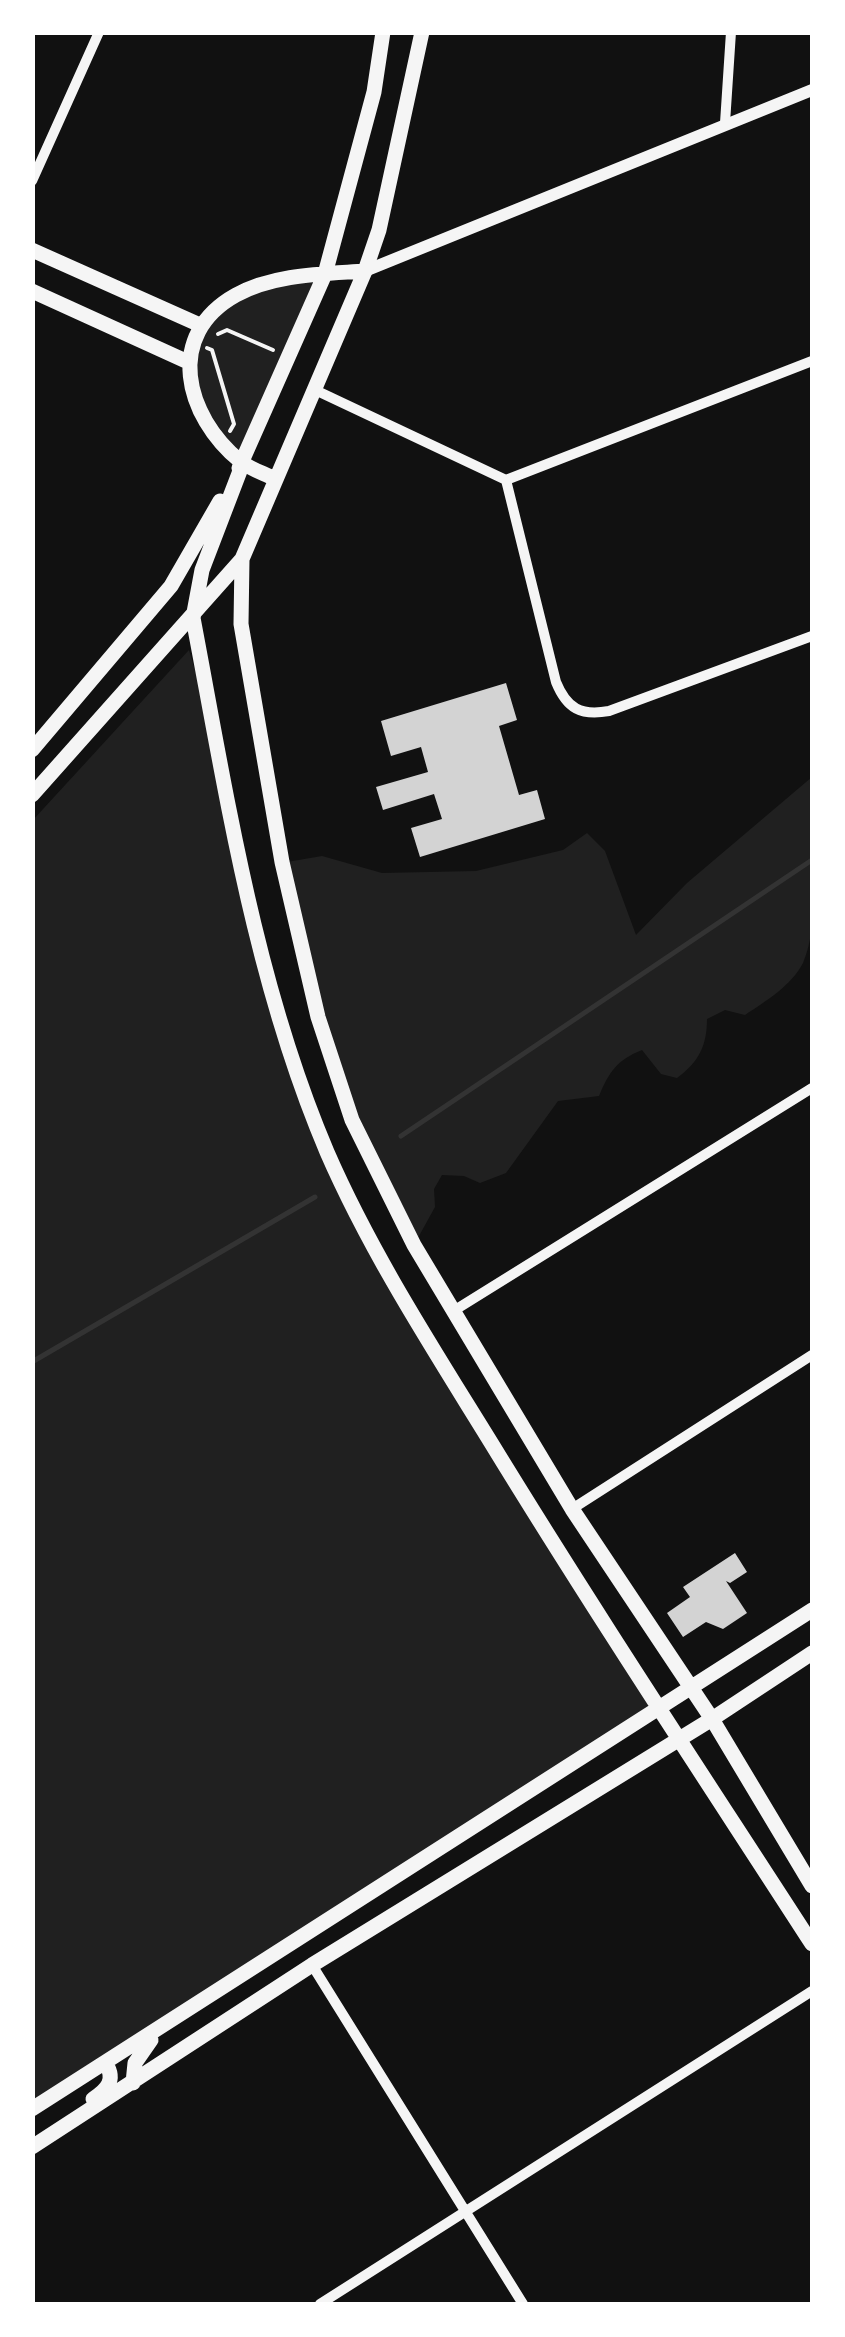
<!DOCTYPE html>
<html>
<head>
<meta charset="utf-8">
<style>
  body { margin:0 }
  #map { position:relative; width:845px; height:2337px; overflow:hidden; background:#111; font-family:"Titillium Web",sans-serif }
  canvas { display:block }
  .frame { position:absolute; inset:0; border:35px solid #fff; pointer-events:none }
</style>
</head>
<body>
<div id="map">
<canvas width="845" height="2337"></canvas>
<div class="frame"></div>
</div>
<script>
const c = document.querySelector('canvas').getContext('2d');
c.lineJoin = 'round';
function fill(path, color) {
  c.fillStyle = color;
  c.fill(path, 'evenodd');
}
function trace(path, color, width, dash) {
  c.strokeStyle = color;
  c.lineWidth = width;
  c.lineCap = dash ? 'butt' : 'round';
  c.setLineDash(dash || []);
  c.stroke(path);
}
const green = new Path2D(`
  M325 274 243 463 190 384 200 325 238 293Z
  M189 650 205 704 248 911 324 1151 653 1707 33 2102V820Z
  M812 777C812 825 822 923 803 963 791 986 766 1001 745 1015L725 1010 707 1019C707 1045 699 1062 677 1078L661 1074 642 1050C617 1060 609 1072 599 1096L558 1101 506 1173 480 1183 464 1176 442 1175 434 1189 435 1207 414 1245 354 1119 322 1017 287 862 322 856 382 873 476 871 563 850 587 833 605 851 636 935 687 883Z`);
const stream = new Path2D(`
  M401 1136 812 860
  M32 1362 315 1197`);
const building = new Path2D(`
  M506 683 517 720 499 726 519 795 537 790 545 819 420 857 411 828 442 819 434 794 383 810 376 787 428 772 421 747 391 756 381 721Z
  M735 1553 747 1572 730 1583 726 1581 747 1613 723 1629 706 1622 683 1637 667 1613 690 1597 683 1587Z`);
const path = new Path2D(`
  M218 334 227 330 273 350
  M207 348 212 350 234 424 230 431`);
const minor = new Path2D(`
  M725 123 731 32
  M32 181 99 32
  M313 389 506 480
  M506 480 556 682C567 709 581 716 609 711L812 636
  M506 480 812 361
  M455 1310 812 1088
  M572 1509 812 1355
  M312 1965 523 2304
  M320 2304 812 1991`);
const tertiary = new Path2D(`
  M365 271 812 90`);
const secondary = new Path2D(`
  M32 250 200 325
  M32 291 188 362
  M243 463 202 570 193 618C227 797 255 983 327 1152 371 1253 432 1347 490 1441 594 1611 704 1777 812 1944
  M239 468 325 274 374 92 383 32
  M275 479C263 473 250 469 240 461 185 416 164 335 236 295 274 274 323 274 365 271
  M242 559 241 624 282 862 318 1017 352 1120 414 1245 572 1509 712 1719 812 1886
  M32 750 171 586 220 501
  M32 795 242 559 365 271 379 230 422 32
  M133 2083 135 2063 151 2040
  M93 2099C107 2090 116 2080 106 2064
  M32 2109 812 1610
  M32 2147 312 1965 712 1719 812 1653`);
fill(green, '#202020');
trace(stream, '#333', 5);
fill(building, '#d3d3d3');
trace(path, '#f5f5f5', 4);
trace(minor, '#f5f5f5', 10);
trace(tertiary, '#f5f5f5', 12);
trace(secondary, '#f5f5f5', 15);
</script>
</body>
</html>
